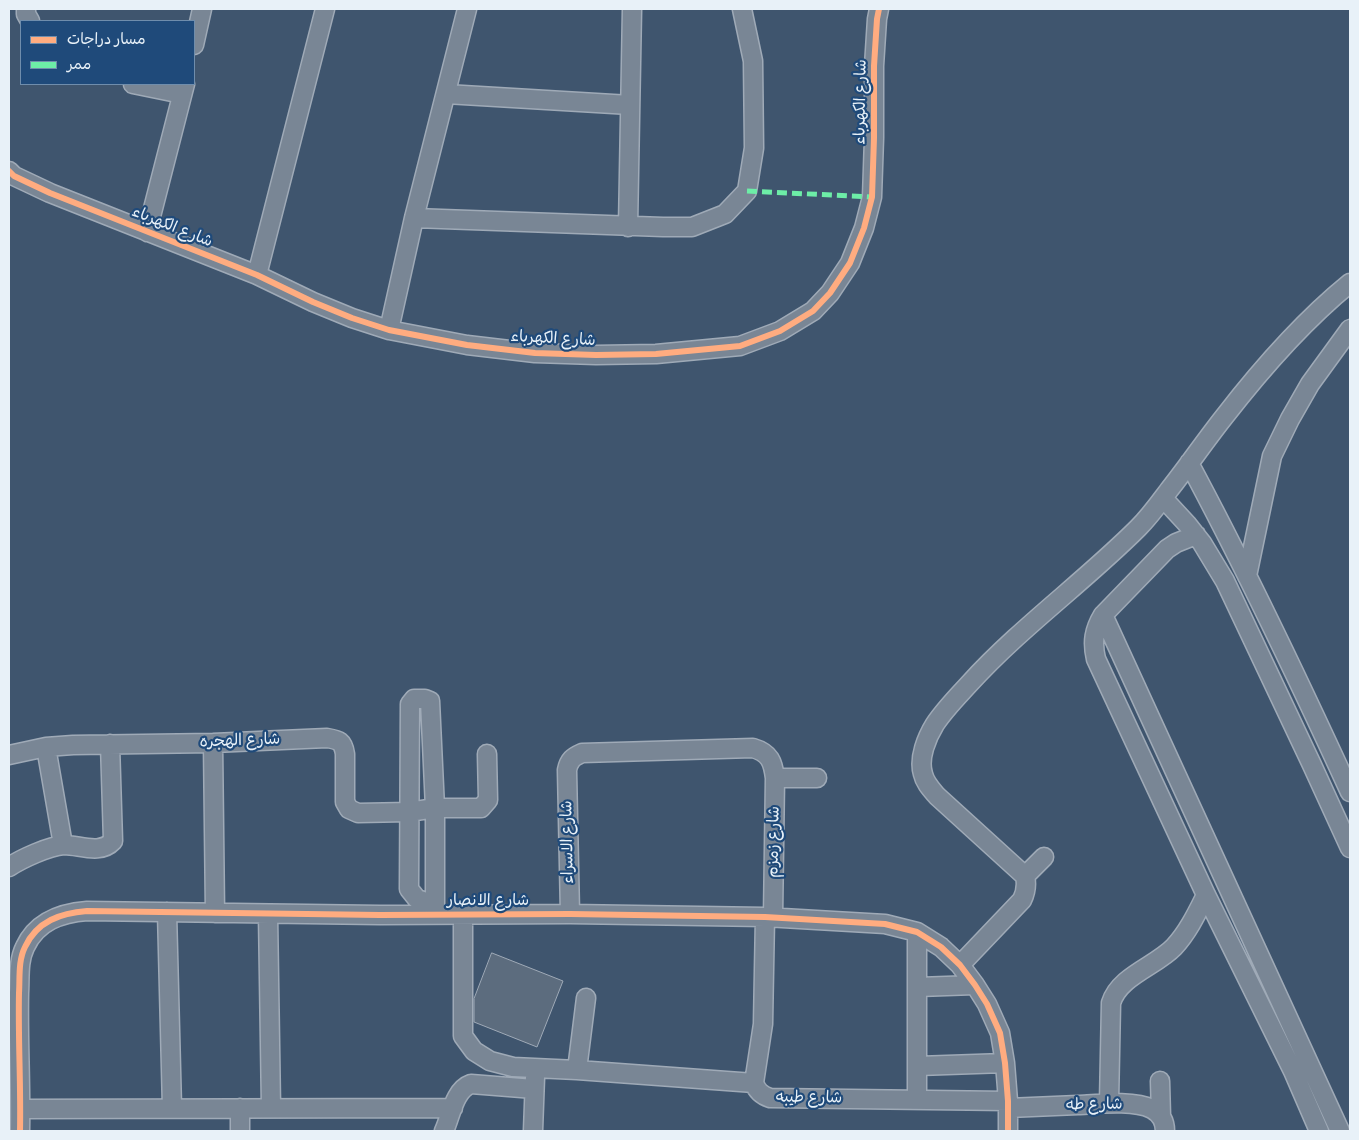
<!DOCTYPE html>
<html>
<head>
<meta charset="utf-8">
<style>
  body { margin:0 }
  #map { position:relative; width:1359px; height:1140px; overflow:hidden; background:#3f556e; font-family:Itim,"Playpen Sans Arabic",sans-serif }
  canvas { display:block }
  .frame { position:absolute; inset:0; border:10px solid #e8f1f8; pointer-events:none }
  .legend { position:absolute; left:20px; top:20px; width:175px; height:65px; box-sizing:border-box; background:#1f4a7a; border:1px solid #6f8dac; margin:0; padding:6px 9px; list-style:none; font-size:15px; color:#e8f1f8 }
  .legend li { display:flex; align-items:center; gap:10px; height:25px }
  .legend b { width:25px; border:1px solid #6f8dac }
</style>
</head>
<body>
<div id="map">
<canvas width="1359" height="1140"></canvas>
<div class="frame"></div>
<ul class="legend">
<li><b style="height:6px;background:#ffac80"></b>مسار دراجات</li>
<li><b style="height:6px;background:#6deda7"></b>ممر</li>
</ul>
</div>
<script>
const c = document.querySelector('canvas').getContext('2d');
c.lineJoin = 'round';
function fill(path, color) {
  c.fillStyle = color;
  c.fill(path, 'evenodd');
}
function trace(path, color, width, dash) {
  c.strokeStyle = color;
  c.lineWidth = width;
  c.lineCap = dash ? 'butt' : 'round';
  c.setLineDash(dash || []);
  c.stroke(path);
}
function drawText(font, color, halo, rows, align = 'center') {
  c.font = font + ' Itim,"Playpen Sans Arabic",sans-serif';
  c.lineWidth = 4.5;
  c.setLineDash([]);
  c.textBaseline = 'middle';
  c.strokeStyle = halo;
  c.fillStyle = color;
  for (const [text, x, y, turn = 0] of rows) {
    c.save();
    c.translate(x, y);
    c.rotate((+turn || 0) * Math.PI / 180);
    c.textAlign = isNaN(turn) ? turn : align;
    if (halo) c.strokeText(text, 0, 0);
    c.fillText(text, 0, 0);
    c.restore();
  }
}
const building = new Path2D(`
  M492 953 563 981 537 1047 474 1022V999Z`);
const minor = new Path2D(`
  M26 9V14L30 21
  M194 45 202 9
  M133 84 182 94
  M446 94 630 105
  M9 171 14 176 50 193 257 275 313 302 352 318 389 330 467 345 535 353 596 355 656 354 740 346 780 331 813 311 830 293 850 263 864 228 872 197 874 138V66L877 19 879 9
  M414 218 663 227H692L725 214 747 191 754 148 753 61 742 9
  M628 227 632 9
  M147 232 185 84
  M257 275 325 9
  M389 330 414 218 467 9
  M1189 463C1247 571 1299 681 1350 792
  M1163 498 1187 524 1202 543 1225 581 1312 765 1350 848
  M1196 535 1176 543 1167 549 1103 615C1094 630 1092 642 1096 659L1206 895 1293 1071 1319 1131
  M1247 576 1272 456 1290 419 1310 384 1350 329
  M1103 615 1340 1131
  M213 743 215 913
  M46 747 63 845
  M9 755 46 747 73 745 213 743 327 738C339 740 343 741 345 754V802L349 809 358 813 409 812 435 808H481L488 800 487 754
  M775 778H817
  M9 867C21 859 49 846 64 845 80 845 100 855 113 841L110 744
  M1025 876 1044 857
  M435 905 417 899 409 889 410 704 414 699H425L430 701 435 808V914
  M167 912 172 1108
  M268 914 271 1108
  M570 914 567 770C569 760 573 757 582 753L753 748C770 753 773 762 775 778L773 917
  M463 915V1036L474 1051 490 1061 513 1067 577 1070 754 1083
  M765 917 763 1024 754 1083C757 1091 761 1095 770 1098L1008 1101
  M917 932V1100
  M960 965 1022 900C1026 892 1027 885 1025 876L937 796C931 789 925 783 923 774 918 758 927 737 935 724 945 709 958 696 969 684 1021 627 1084 582 1138 528 1150 516 1160 502 1169 490 1188 466 1205 441 1224 417 1262 368 1302 322 1350 283
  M918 987 975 985
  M918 1066 1005 1063
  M577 1070 586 998
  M1160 1081 1161 1116
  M1109 1103 1111 1003C1119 976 1156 966 1174 947 1188 932 1197 913 1206 895
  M1008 1108C1032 1107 1055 1106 1078 1105 1098 1104 1134 1100 1152 1109 1161 1114 1165 1122 1165 1131
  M21 1109 453 1108
  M20 1131C21 1085 18 1039 19 993 20 978 18 961 25 947 37 921 61 913 87 911L380 915 570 914 765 917 885 924 917 932 941 947 960 965 975 985 987 1004 1000 1033 1005 1063 1008 1101V1131
  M240 1131V1108
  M444 1131C451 1116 454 1090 471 1084L534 1089
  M533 1131 535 1077`);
const quiet = new Path2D(`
  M747 191 872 197`);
const cycleway = new Path2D(`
  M9 171 14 176 50 193 257 275 313 302 352 318 389 330 467 345 535 353 596 355 656 354 740 346 780 331 813 311 830 293 850 263 864 228 872 197 874 138V66L877 19 879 9
  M20 1131C21 1085 18 1039 19 993 20 978 18 961 25 947 37 921 61 913 87 911L380 915 570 914 765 917 885 924 917 932 941 947 960 965 975 985 987 1004 1000 1033 1005 1063 1008 1101V1131`);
const streetNames = [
  ["شارع الكهرباء",861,102,-89],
  ["شارع الكهرباء",172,227,22],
  ["شارع الكهرباء",553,339,3],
  ["شارع الهجره",240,741,-2],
  ["شارع الاسراء",568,842,-91],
  ["شارع زمزم",774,842,-89],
  ["شارع الانصار",488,901],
  ["شارع طيبه",809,1098,1],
  ["شارع طه",1094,1105,-1]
];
fill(building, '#5c6c7e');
trace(building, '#9faab7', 1);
trace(minor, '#9faab7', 21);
trace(minor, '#798695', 18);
trace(quiet, '#6deda7', 5, [10, 5]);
trace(cycleway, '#ffac80', 6);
drawText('16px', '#e8f1f8', '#1f4a7a', streetNames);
</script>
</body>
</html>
